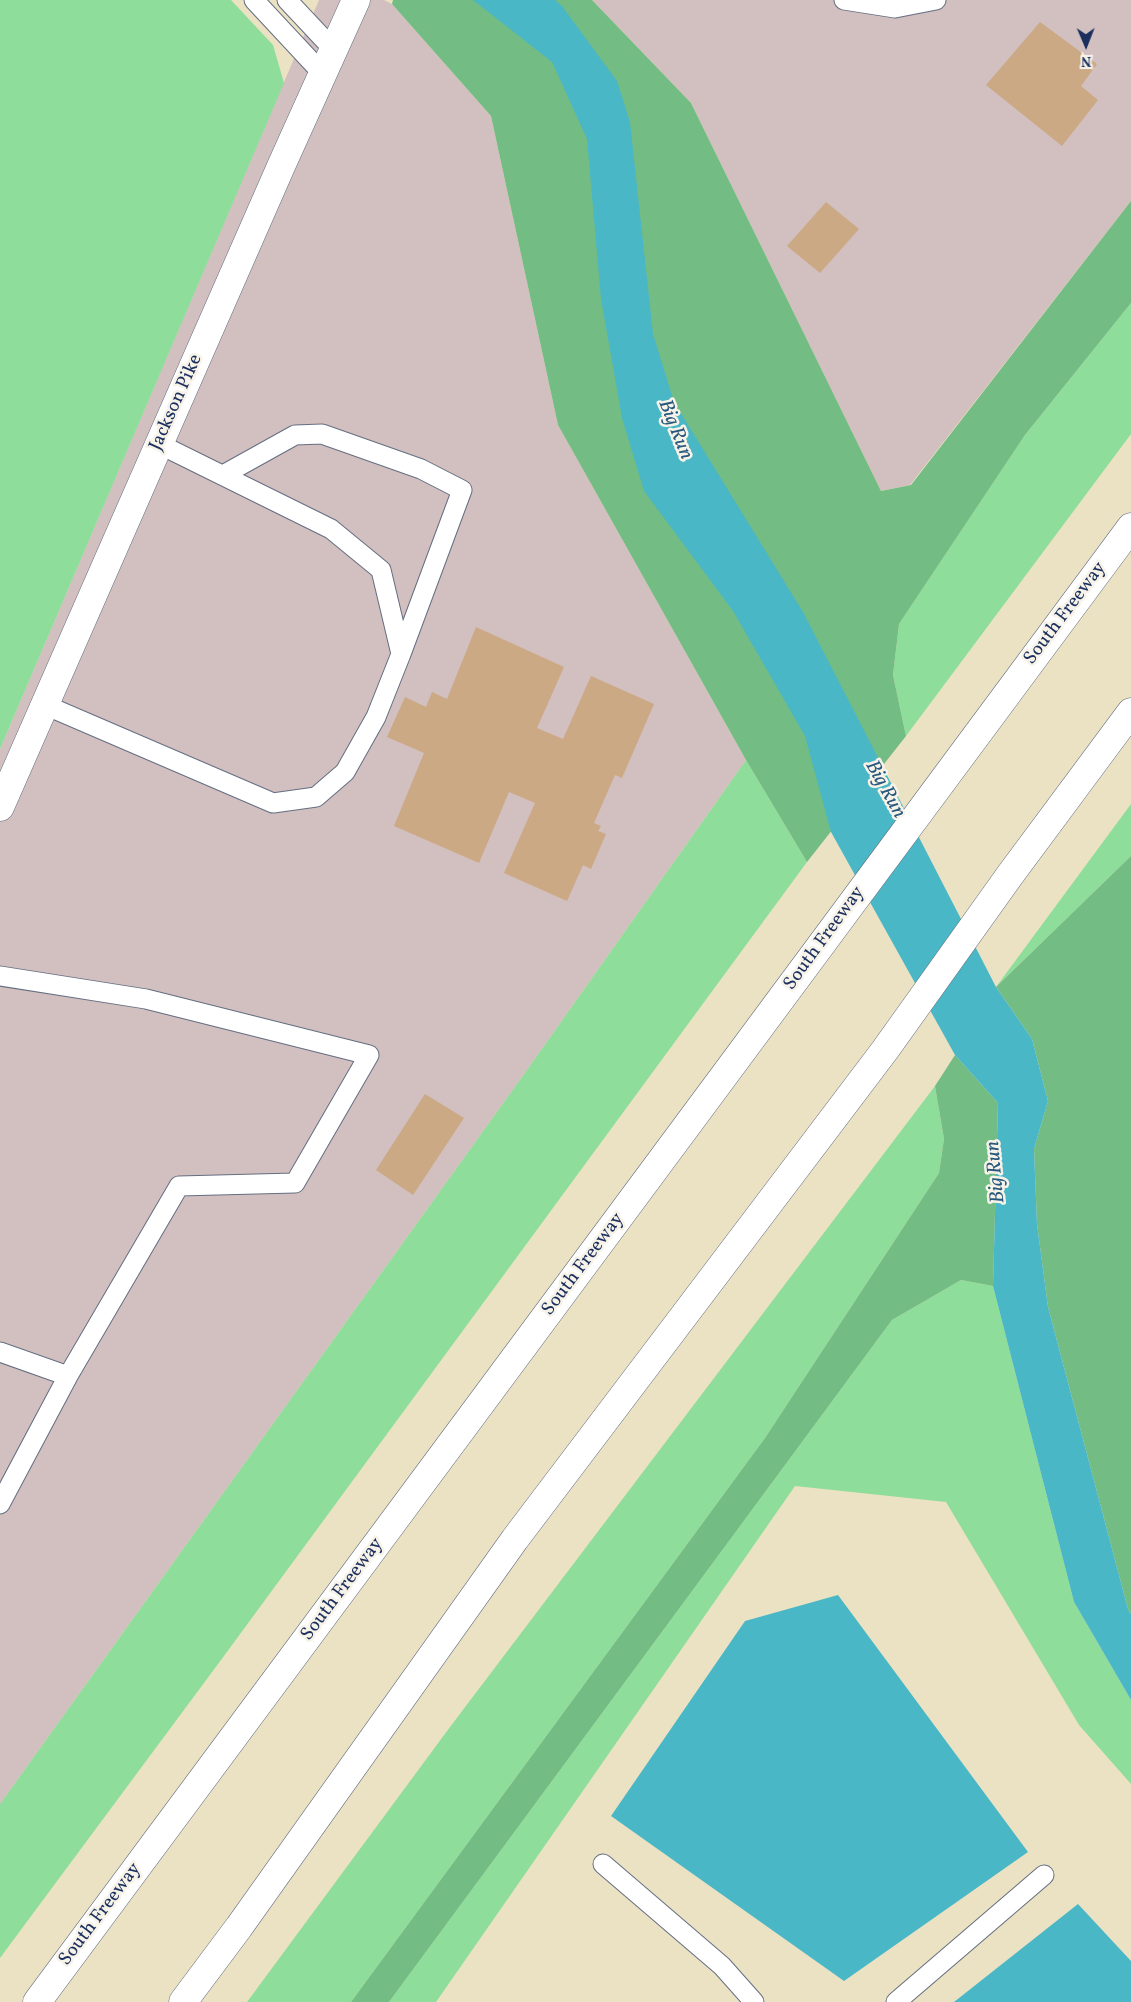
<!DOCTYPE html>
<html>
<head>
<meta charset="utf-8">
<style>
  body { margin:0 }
  #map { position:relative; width:1131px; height:2002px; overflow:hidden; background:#ebe2c3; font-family:Vollkorn,serif }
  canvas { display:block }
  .north { position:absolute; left:1061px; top:20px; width:50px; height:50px; -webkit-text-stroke:4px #f7f3e8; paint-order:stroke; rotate:179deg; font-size:14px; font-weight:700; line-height:20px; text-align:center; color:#1b2f5e }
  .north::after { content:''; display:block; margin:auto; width:18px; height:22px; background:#1b2f5e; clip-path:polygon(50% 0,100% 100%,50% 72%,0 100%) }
</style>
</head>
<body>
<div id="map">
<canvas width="1131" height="2002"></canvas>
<div class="north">N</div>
</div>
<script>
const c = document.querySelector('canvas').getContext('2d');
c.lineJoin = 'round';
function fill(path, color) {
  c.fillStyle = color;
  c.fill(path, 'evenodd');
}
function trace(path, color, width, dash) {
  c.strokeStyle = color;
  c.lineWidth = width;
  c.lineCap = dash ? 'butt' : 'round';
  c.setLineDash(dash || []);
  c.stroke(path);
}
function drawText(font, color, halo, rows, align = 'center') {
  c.font = font + ' Vollkorn,serif';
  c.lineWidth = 5;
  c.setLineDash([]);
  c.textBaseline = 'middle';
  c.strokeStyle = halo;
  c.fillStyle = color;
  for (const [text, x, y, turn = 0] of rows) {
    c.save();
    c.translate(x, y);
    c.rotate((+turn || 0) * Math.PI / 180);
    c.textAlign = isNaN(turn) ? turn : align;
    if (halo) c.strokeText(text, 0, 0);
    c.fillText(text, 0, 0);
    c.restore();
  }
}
const industrial = new Path2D(`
  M319 0H384L392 4 491 116 558 425 746 760 527 1070 0 1804V749Z
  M592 0H1131V201L910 485 881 491 691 103Z`);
const green = new Path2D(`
  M0 0H231L273 45 284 83 0 749Z
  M1131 303V434L906 736 893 675 899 624 1025 435Z
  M746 760 807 862 221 1660 0 1958V1804L527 1070Z
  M1131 804V856L996 987Z
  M935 1086 944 1139 939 1173 765 1438 351 2002H247L450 1727Z
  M961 1280 993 1286 1074 1602 1131 1700V1784L1079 1725 946 1502 795 1486 436 2002H389L892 1320Z`);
const forest = new Path2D(`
  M393 0H592L691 103 881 491 911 485 1131 201V303L1025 435 899 624 893 675 906 736 807 862 746 760 558 425 491 116 392 4Z
  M1131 856V1614L1128 1609 1048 1307 1037 1224 1034 1149 1048 1101 1032 1039 996 987Z
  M955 1055 998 1103 993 1286 961 1280 892 1320 389 2002H351L765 1438 939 1173 944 1139 935 1086Z`);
const water = new Path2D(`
  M473 0H555L562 6 617 81 630 122 653 334 674 402 803 612 996 987 1032 1039 1048 1101 1034 1149 1037 1224 1048 1307 1128 1609 1131 1614V1700L1074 1602 993 1286 998 1103 955 1055 831 832 805 736 733 611 644 491 622 418 601 299 587 139 552 62Z
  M838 1595 1028 1852 844 1981 611 1816 745 1621Z
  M1078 1904 1131 1961V2002H954Z`);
const building = new Path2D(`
  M1040 22 1097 64 1081 86 1098 100 1062 146 986 85Z
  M826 202 859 229 820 273 787 246Z
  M476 627 564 667 537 728 563 739 591 676 654 704 622 778 615 775 594 823 601 826 598 831 606 834 591 869 583 865 567 901 504 873 535 803 509 792 479 863 394 826 424 753 387 737 405 697 426 707 432 692 447 699Z
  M425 1094 464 1118 413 1195 376 1170Z`);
const lane = new Path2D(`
  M254 0 322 73
  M287 0 333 49
  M844 0 895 8 936 0
  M223 475 295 435 322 434 421 469 462 490 401 654
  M45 705 273 803 316 797 345 772 376 717 401 654 381 570 331 529 159 444
  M0 976 146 999 369 1055 295 1183 179 1186 68 1376
  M0 1352 68 1376 0 1504
  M603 1864 722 1966 754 2002
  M896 2002 1044 1875`);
const secondary = new Path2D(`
  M0 807 282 164 356 0`);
const highway = new Path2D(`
  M37 2002 1131 527
  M183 2002 239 1927 515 1539 885 1050 1010 875 1131 712`);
const streetNames = [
  ["Jackson Pike",177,403,-66],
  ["South Freeway",1066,614,-53],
  ["South Freeway",825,939,-54],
  ["South Freeway",584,1265,-53],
  ["South Freeway",343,1590,-53],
  ["South Freeway",101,1915,-53]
];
const waterNames = [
  ["Big Run",674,430,68],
  ["Big Run",884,790,61],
  ["Big Run",997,1172,-95]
];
fill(industrial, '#d2bfbf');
fill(green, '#8fdd9b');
fill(forest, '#73bc83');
fill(water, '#4ab7c7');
fill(building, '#cca985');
trace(lane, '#646e81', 21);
trace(secondary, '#646e81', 29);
trace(highway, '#646e81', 29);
trace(lane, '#fff', 19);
trace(secondary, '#fff', 28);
trace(highway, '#fff', 28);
drawText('19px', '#1b2f5e', '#f7f3e8', streetNames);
drawText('italic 20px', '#29587e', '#f7f3e8', waterNames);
</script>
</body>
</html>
